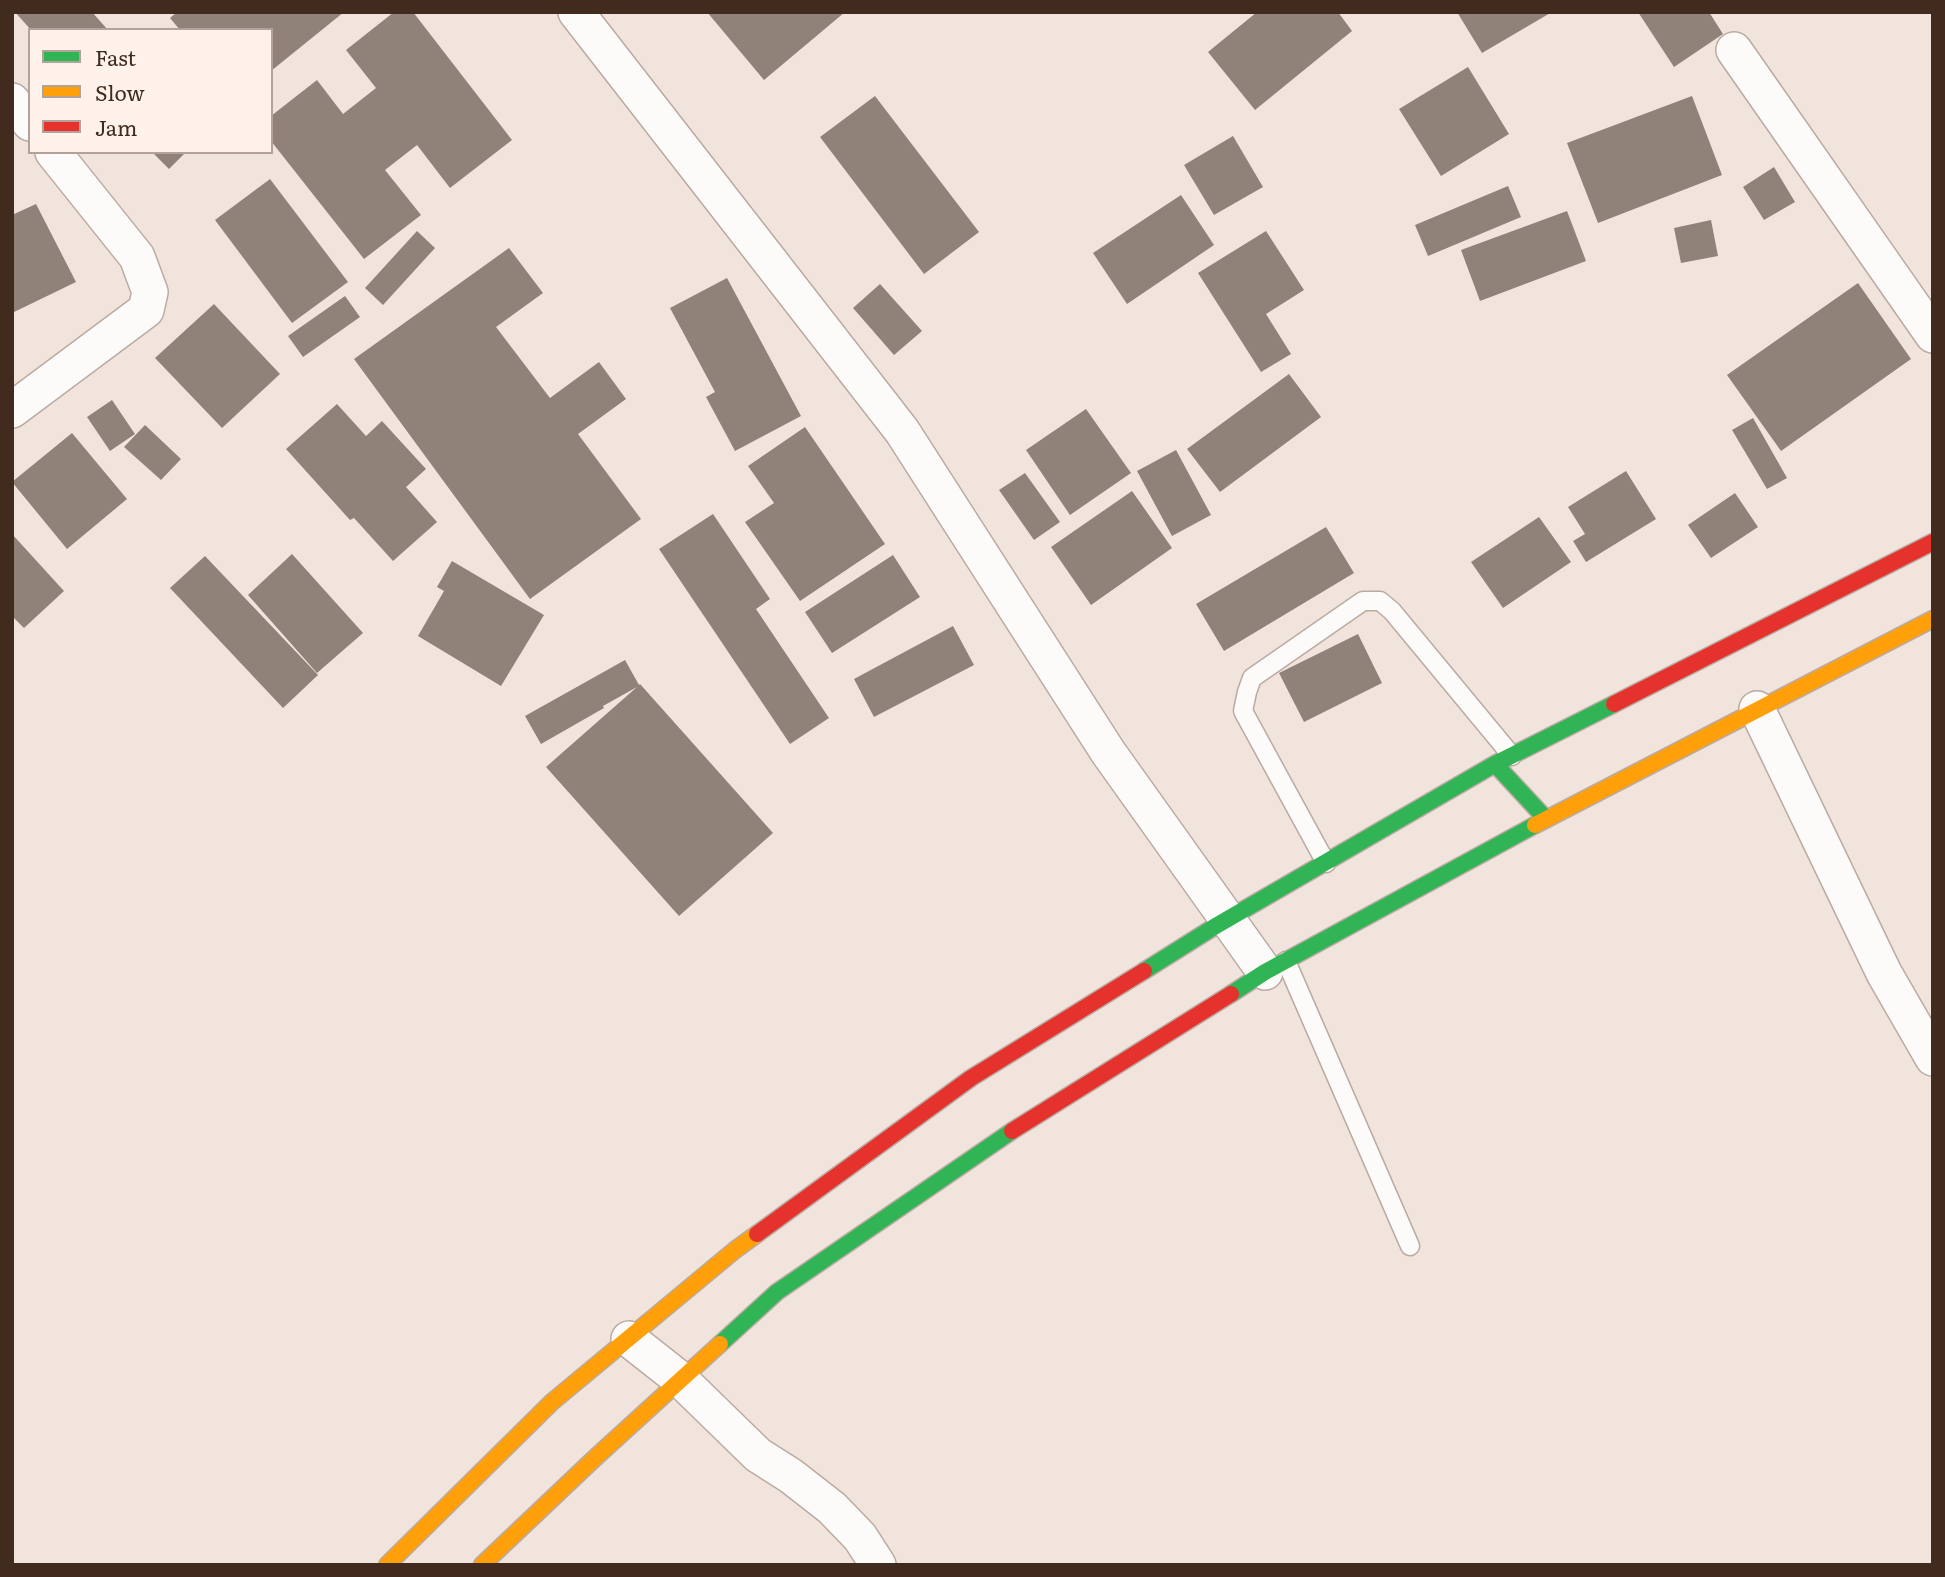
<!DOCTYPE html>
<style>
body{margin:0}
#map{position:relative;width:1945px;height:1577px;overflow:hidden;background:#f1e4dd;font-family:Literata,serif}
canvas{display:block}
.frame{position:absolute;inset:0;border:14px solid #412b1e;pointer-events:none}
.legend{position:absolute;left:28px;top:28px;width:245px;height:126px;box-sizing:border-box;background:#fef2eb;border:2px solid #b2a299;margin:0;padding:9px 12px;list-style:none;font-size:21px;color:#412b1e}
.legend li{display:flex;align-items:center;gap:14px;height:35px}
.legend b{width:35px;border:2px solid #b2a299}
</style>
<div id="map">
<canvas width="1945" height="1577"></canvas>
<div class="frame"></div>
<ul class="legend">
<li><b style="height:9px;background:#30b455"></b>Fast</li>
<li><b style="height:9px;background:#ff9f0a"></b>Slow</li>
<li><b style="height:9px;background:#e5322d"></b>Jam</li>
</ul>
</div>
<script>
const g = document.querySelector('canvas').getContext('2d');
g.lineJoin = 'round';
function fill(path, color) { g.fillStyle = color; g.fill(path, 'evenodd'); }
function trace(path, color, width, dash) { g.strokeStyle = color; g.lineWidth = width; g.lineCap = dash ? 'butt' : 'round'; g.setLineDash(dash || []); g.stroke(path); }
const building = new Path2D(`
 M15 12H92L108 30H31Z
 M177 12H344L271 71V30H180L170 18Z
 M394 12H413L512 140 450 188 417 145 385 170 421 215 364 259 271 141V116L317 80 343 114 376 88 346 50Z
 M707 12H845L764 80Z
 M1257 12H1338L1352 31 1255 110 1208 52Z
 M1457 12H1552L1482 53Z
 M1638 12H1709L1723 34 1674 67Z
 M1468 67 1509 134 1441 176 1399 109Z
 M875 96 979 232 924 274 820 137Z
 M1692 96 1722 175 1598 223 1567 143Z
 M1233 136 1263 187 1214 215 1184 165Z
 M152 152H186L169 169Z
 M1774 167 1795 202 1764 220 1743 187Z
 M270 179 348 282 292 323 215 220Z
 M1508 186 1521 217 1428 256 1415 225Z
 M1181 195 1214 245 1127 304 1093 253Z
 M36 204 76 282 12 313V215Z
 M1567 211 1586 261 1480 301 1461 250Z
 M1711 220 1718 256 1681 263 1674 228Z
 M417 231 435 248 383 305 365 288Z
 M1266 231 1304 290 1266 314 1291 354 1261 372 1198 273Z
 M509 248 543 293 496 327 550 398 599 362 626 399 578 434 641 519 530 599 354 359Z
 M727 278 801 416 735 451 706 397 715 392 670 308Z
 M1858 283 1911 359 1781 451 1727 375Z
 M880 284 922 331 894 355 853 308Z
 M345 296 360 317 303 357 288 336Z
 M214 304 280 374 222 428 155 358Z
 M1289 374 1321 417 1220 492 1187 449Z
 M112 400 135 434 110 451 87 417Z
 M337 404 366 436 382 421 426 469 406 487 437 522 393 561 354 518 350 520 286 449Z
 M1086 409 1131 473 1070 515 1026 450Z
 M1753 418 1787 478 1767 489 1732 430Z
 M145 425 181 459 161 480 124 447Z
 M805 427 885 544 800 601 745 522 774 503 748 466Z
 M72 433 127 499 67 549 12 482Z
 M1176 450 1211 515 1172 536 1137 471Z
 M1626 471 1656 519 1586 562 1573 541 1585 534 1568 507Z
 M1025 473 1060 522 1034 540 999 490Z
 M1132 491 1172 548 1091 605 1051 547Z
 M1735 493 1758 527 1711 558 1688 525Z
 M713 514 770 599 756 609 829 718 790 744 659 549Z
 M1539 517 1571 562 1503 608 1471 562Z
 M1326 527 1354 573 1224 651 1196 604Z
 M12 534 64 591 24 628 12 616Z
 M292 554 363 633 317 673 248 595Z
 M893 555 920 597 832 653 805 612Z
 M205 556 318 675 283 708 170 588Z
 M452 561 544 615 501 686 418 636 444 591 437 587Z
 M953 626 974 665 874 717 854 679Z
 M1358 634 1382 683 1304 722 1279 673Z
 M625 660 639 685 640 684 773 833 679 916 546 767 637 687 603 706 604 708 541 744 525 716Z`);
const lane = new Path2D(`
 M1326 863 1243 711 1247 692 1252 678 1363 601H1380L1392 611 1512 756
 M1286 961 1410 1246`);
const street = new Path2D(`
 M576 12 902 431 1108 752 1265 972
 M1734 50 1933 335
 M12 101 30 123
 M12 410 146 310 150 292 137 257 53 152
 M1757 709 1884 973 1933 1058
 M629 1339 681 1380 758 1455 791 1476 832 1508 860 1537 878 1565`);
const fast = new Path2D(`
 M1495 764 1546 819
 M1144 971 1214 927 1495 764 1614 704
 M1231 994 1265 972 1535 825
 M720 1344 777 1292 1012 1131`);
const slow = new Path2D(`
 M1535 825 1933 619
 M387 1565 552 1402 735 1250 757 1234
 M482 1565 596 1457 720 1344`);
const jam = new Path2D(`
 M1614 704 1933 542
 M1012 1131 1231 994
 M757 1234 971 1078 1144 971`);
fill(building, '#908278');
trace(lane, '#baaba2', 21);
trace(street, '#baaba2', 38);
trace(fast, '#baaba2', 19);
trace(slow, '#baaba2', 19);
trace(jam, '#baaba2', 19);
trace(lane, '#fdfbfa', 18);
trace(street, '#fdfbfa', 35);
trace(fast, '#30b455', 16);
trace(slow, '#ff9f0a', 16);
trace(jam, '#e5322d', 16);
</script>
